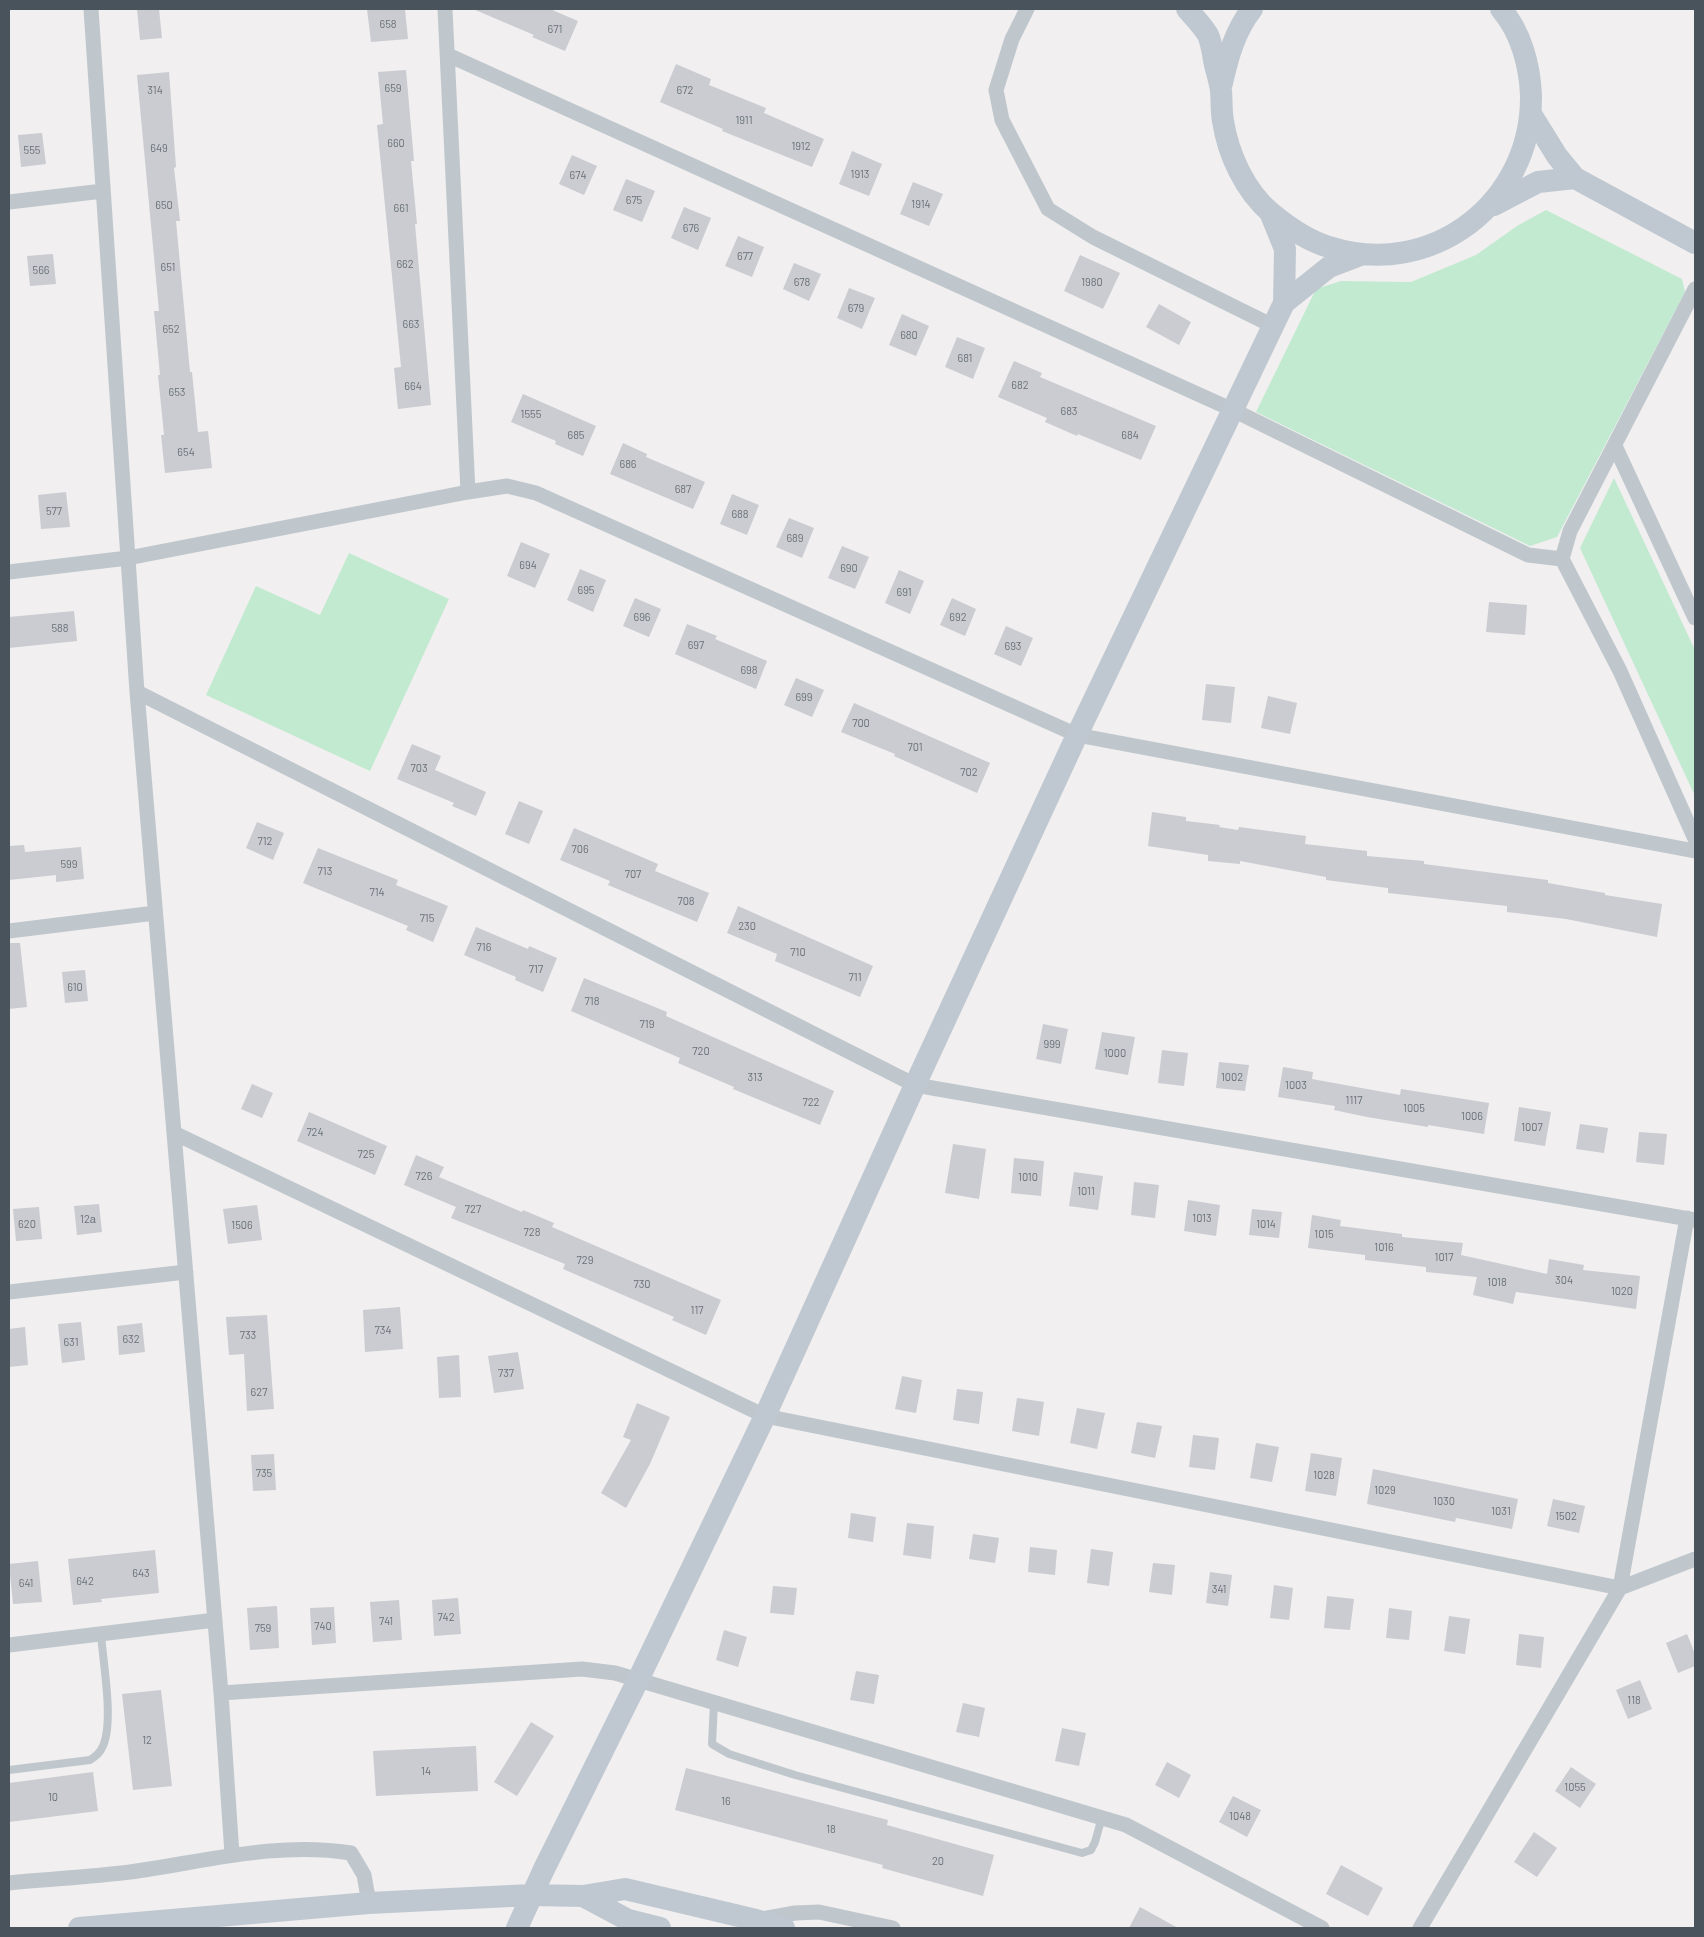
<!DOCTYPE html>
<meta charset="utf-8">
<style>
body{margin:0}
#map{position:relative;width:1704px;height:1937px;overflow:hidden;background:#f1efef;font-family:Barlow,sans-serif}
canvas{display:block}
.frame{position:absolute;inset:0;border:10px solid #49535b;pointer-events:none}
</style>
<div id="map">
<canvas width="1704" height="1937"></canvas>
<div class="frame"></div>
</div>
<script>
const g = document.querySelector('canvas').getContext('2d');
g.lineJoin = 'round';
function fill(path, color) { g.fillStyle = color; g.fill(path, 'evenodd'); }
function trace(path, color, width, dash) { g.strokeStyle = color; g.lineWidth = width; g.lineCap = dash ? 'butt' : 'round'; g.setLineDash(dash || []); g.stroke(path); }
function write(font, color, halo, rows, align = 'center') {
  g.font = font + ' Barlow,sans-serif'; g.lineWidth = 4; g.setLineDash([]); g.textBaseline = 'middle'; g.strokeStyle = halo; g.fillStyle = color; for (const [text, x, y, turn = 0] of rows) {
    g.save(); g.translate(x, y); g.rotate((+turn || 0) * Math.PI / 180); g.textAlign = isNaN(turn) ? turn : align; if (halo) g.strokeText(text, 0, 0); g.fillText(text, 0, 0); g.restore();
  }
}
const green = new Path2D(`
 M1546 210 1682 279 1685 292 1557 537 1530 546 1256 412 1316 289 1341 281 1411 282 1476 255 1517 226Z
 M1614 478 1695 650V796L1580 548Z
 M349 553 449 599 370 771 206 695 256 586 320 615Z`);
const building = new Path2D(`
 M137 9H159L162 38 140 40Z
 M367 9H405L408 39 371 42Z
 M473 9H550L578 21 565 51 532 37 534 35Z
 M676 64 711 79 709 85 766 108 764 113 824 139 812 167 722 131 723 129 660 102Z
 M406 70 414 161H411L417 224H415L431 405 398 409 394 368 401 367 377 125 383 124 378 72Z
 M169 72 176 167 174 168 180 221H176L190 372H192L198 432 208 431 212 468 165 473 161 435H164L158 375H160L154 311H159L137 75Z
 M42 133 46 164 21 167 18 135Z
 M852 151 882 164 869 196 839 184Z
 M572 155 597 166 584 195 559 184Z
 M626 179 655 191 642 222 613 210Z
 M913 182 943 194 929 226 900 214Z
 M684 207 711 218 698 250 671 238Z
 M738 236 764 247 752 277 725 266Z
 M53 254 56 284 30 286 27 256Z
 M1080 255 1120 273 1103 309 1064 291Z
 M794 263 821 274 809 301 783 289Z
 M849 288 875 298 862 329 837 318Z
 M1159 304 1191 322 1179 345 1146 327Z
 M902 314 929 326 916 356 889 345Z
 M957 337 985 348 973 379 945 367Z
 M1014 361 1042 373 1040 377 1156 426 1141 460 1078 434 1077 436 1045 422 1047 418 998 397Z
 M523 394 596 426 583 456 555 444 556 441 511 422Z
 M623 443 647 454 646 457 705 482 693 509 610 474Z
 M66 492 70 527 41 529 38 495Z
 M732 494 759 505 747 535 720 524Z
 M789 518 814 528 802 558 776 547Z
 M521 542 550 554 535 588 507 576Z
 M842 546 869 557 855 589 828 578Z
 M580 569 606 580 593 612 567 600Z
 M899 570 924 581 910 614 885 603Z
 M635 598 661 609 649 637 623 626Z
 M952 598 976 609 965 636 940 625Z
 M1489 602 1527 605 1525 635 1486 632Z
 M74 611 77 641 9 648V617Z
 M687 624 717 636 715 639 767 661 756 689 675 654Z
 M1006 626 1033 638 1021 666 994 654Z
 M796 678 824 690 812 717 784 705Z
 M1206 684 1235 687 1231 723 1202 720Z
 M1268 696 1297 703 1290 734 1261 728Z
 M854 703 990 763 977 793 894 756 895 754 841 732Z
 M412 744 441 756 435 770 486 792 476 816 452 806 454 803 397 779Z
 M519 801 543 811 529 844 505 834Z
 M1152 812 1186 817V821L1220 825 1219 827 1238 830 1239 827 1306 836 1305 844 1367 851V856L1424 861V864L1548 880V883L1605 893V895L1662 904 1657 937 1566 919 1507 912V906L1388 893V888L1326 880V877L1240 861V864L1208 861V855L1148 846Z
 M257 822 284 833 273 860 246 848Z
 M574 828 658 864 655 871 709 893 697 922 608 885 610 881 560 860Z
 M24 845 25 852 81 847 84 879 56 882V875L9 880V846Z
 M318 848 398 880 396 885 448 906 433 942 406 930 408 926 303 883Z
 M738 906 873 966 860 997 775 961 777 954 727 933Z
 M476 927 528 949 529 946 557 958 543 992 515 980 516 977 464 955Z
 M9 943H20L27 1007 9 1009Z
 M85 970 88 1001 65 1003 62 972Z
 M584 978 667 1012 666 1016 834 1091 820 1125 733 1089 734 1087 678 1063 680 1058 571 1011Z
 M1043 1024 1068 1029 1061 1064 1036 1059Z
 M1102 1032 1135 1037 1128 1075 1095 1069Z
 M1162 1050 1188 1053 1184 1086 1158 1083Z
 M1219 1062 1249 1065 1245 1091 1216 1088Z
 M1283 1067 1313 1072 1312 1079 1400 1095 1401 1089 1489 1103 1484 1134 1428 1125V1127L1367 1117 1334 1110 1335 1106 1278 1097Z
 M252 1084 273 1093 262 1118 241 1109Z
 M1519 1107 1551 1112 1545 1146 1514 1141Z
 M309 1112 387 1146 375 1175 297 1141Z
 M1580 1124 1608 1128 1604 1153 1576 1149Z
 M1639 1132 1667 1134 1664 1165 1636 1162Z
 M953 1144 986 1149 979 1199 945 1193Z
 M416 1155 444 1167 439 1177 522 1212 523 1210 554 1223 552 1227 721 1300 706 1335 672 1320 674 1317 563 1269 565 1264 451 1218 456 1207 404 1185Z
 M1014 1158 1044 1161 1041 1196 1011 1193Z
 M1074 1172 1103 1176 1098 1210 1069 1206Z
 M1134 1182 1159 1185 1155 1218 1131 1215Z
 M1188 1200 1220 1205 1216 1236 1184 1231Z
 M99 1204 102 1232 77 1235 74 1206Z
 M257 1205 262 1240 228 1244 223 1209Z
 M39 1207 42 1239 16 1241 13 1209Z
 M1252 1209 1282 1212 1279 1238 1249 1235Z
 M1312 1215 1341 1220 1340 1226 1402 1234V1237L1463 1243 1461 1255 1547 1274 1549 1259 1584 1265 1583 1270 1640 1276 1636 1309 1516 1292 1513 1304 1473 1295 1477 1277 1426 1272V1267L1365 1260V1255L1308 1248Z
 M400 1307 403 1349 365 1352 363 1310Z
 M267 1315 274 1409 247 1411 244 1354 229 1355 226 1317Z
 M81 1322 85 1360 62 1363 58 1324Z
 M142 1323 145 1352 119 1355 117 1326Z
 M25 1327 28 1365 9 1367V1329Z
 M518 1352 524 1389 494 1393 488 1356Z
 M459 1355 461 1397 439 1398 437 1357Z
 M902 1376 922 1380 916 1413 895 1409Z
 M957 1389 983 1392 979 1424 953 1420Z
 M1017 1398 1044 1402 1039 1436 1012 1431Z
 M637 1403 670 1417 650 1464 626 1508 601 1493 631 1440 623 1437Z
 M1077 1408 1105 1413 1097 1449 1070 1443Z
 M1137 1422 1162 1426 1155 1458 1131 1453Z
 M1193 1435 1219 1438 1215 1470 1189 1467Z
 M1256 1443 1279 1447 1272 1482 1250 1478Z
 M1311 1453 1342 1458 1336 1496 1305 1491Z
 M274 1454 276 1490 253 1491 251 1455Z
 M1373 1469 1518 1499 1512 1529 1456 1518 1455 1522 1367 1504Z
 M1553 1499 1585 1506 1579 1533 1547 1526Z
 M851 1513 876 1517 873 1542 848 1538Z
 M907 1523 934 1526 931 1559 903 1555Z
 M973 1534 999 1538 995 1563 969 1559Z
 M1030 1547 1057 1550 1055 1575 1028 1572Z
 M1091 1549 1113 1552 1109 1586 1087 1583Z
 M155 1550 159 1593 101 1599 102 1602 73 1605 68 1559Z
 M38 1561 42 1602 13 1604 9 1564Z
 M1153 1563 1175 1565 1172 1595 1149 1592Z
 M1210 1572 1232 1575 1228 1606 1206 1603Z
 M1274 1585 1293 1588 1289 1620 1270 1618Z
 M773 1586 797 1588 794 1615 770 1613Z
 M1327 1596 1354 1599 1350 1630 1324 1628Z
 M458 1598 461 1634 434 1636 432 1600Z
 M399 1600 402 1640 373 1642 370 1602Z
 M277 1606 279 1648 250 1650 247 1608Z
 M334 1607 336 1643 312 1645 310 1608Z
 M1389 1608 1412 1611 1409 1640 1386 1638Z
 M1449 1616 1470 1619 1465 1654 1444 1651Z
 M724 1630 747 1637 738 1667 716 1660Z
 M1519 1634 1544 1637 1541 1668 1516 1665Z
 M1687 1634 1695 1654V1666L1678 1673 1666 1643Z
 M856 1671 879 1675 874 1704 850 1700Z
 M1640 1680 1652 1709 1628 1719 1616 1690Z
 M161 1690 172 1786 133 1790 122 1694Z
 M963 1703 985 1708 979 1737 956 1732Z
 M531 1722 554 1736 517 1796 494 1782Z
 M1062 1728 1086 1733 1079 1766 1055 1761Z
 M476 1746 478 1791 376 1796 373 1751Z
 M1167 1762 1191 1775 1179 1798 1155 1785Z
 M1571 1767 1596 1784 1580 1808 1555 1791Z
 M686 1768 888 1820 887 1825 994 1855 983 1896 882 1868 883 1865 675 1810Z
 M93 1772 98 1811 9 1822V1783Z
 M1233 1796 1261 1810 1247 1837 1219 1822Z
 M1534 1832 1557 1848 1537 1877 1514 1862Z
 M1341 1865 1383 1888 1368 1916 1326 1894Z
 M1140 1907 1178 1928H1129Z`);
const lane = new Path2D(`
 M714 1703 712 1744 729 1754 795 1775 1082 1853 1091 1850 1095 1842 1102 1817
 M9 1770 90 1760C96 1756 100 1753 103 1746 114 1721 103 1663 101 1634`);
const street = new Path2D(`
 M91 9 137 692 221 1693 232 1854
 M445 9 468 492
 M1027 9 1012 39 996 90 1002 120 1048 209 1093 237 1273 326
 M448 55 1233 410 1528 555 1562 559
 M9 202 103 191
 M1695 289 1570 531 1562 559 1620 671 1695 839
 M1615 446 1695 618
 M9 572 128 558 468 492 507 486 536 493 1077 735 1695 851
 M137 692 915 1085 1695 1220
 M9 931 155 913
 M174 1133 765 1416 1620 1588 1695 1559
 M9 1292 186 1272
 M9 1645 215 1620
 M221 1693 582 1669 615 1673 1126 1825 1322 1928
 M9 1883C49 1879 90 1877 130 1872 203 1862 277 1841 351 1853L364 1875 369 1903
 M762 1919 795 1913 819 1912 893 1928
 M1420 1928 1620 1588 1687 1218`);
const secondary = new Path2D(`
 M1187 9C1194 17 1203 26 1208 35 1212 44 1213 56 1215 65 1217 73 1220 82 1221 91 1222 101 1221 111 1223 121 1228 154 1245 191 1271 213 1288 227 1308 241 1329 247 1431 280 1532 203 1531 96 1530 66 1521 32 1501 9
 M1222 83C1228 56 1235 31 1252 9
 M1531 114 1557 156 1575 178 1695 243
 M1494 205 1538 182 1575 178
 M1270 212 1285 249 1284 303
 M583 1896 628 1920 660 1928
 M79 1928 369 1903 531 1895 583 1896 625 1889 756 1920 784 1928
 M517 1928 544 1869 638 1680 765 1416 915 1085 1077 735 1284 303 1329 267 1363 254`);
const numberNames = [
 ["658",388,24],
 ["671",555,29],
 ["659",393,88],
 ["314",155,90],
 ["672",685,90],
 ["1911",744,120],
 ["660",396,143],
 ["1912",801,146],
 ["649",159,148],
 ["555",32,150],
 ["1913",860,174],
 ["674",578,175],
 ["675",634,200],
 ["1914",921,204],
 ["650",164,205],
 ["661",401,208],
 ["676",691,228],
 ["677",745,256],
 ["662",405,264],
 ["651",168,267],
 ["566",41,270],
 ["678",802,282],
 ["1980",1092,282],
 ["679",856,308],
 ["663",411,324],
 ["652",171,329],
 ["680",909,335],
 ["681",965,358],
 ["682",1020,385],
 ["664",413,386],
 ["653",177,392],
 ["683",1069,411],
 ["1555",531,414],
 ["685",576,435],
 ["684",1130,435],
 ["654",186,452],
 ["686",628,464],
 ["687",683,489],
 ["577",54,511],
 ["688",740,514],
 ["689",795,538],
 ["694",528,565],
 ["690",849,568],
 ["695",586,590],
 ["691",904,592],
 ["696",642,617],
 ["692",958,617],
 ["588",60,628],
 ["697",696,645],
 ["693",1013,646],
 ["698",749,670],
 ["699",804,697],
 ["700",861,723],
 ["701",915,747],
 ["703",419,768],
 ["702",969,772],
 ["712",265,841],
 ["706",580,849],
 ["599",69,864],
 ["713",325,871],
 ["707",633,874],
 ["714",377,892],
 ["708",686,901],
 ["715",427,918],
 ["230",747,926],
 ["716",484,947],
 ["710",798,952],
 ["717",536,969],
 ["711",855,977],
 ["610",75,987],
 ["718",592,1001],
 ["719",647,1024],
 ["999",1052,1044],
 ["720",701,1051],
 ["1000",1115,1053],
 ["313",755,1077],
 ["1002",1232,1077],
 ["1003",1296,1085],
 ["1117",1354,1100],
 ["722",811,1102],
 ["1005",1414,1108],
 ["1006",1472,1116],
 ["1007",1532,1127],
 ["724",315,1132],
 ["725",366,1154],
 ["726",424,1176],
 ["1010",1028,1177],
 ["1011",1086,1191],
 ["727",473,1209],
 ["1013",1202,1218],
 ["12а",88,1219],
 ["620",27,1224],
 ["1014",1266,1224],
 ["1506",242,1225],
 ["728",532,1232],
 ["1015",1324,1234],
 ["1016",1384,1247],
 ["1017",1444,1257],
 ["729",585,1260],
 ["304",1564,1280],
 ["1018",1497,1282],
 ["730",642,1284],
 ["1020",1622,1291],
 ["117",697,1310],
 ["734",383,1330],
 ["733",248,1335],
 ["632",131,1339],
 ["631",71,1342],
 ["737",506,1373],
 ["627",259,1392],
 ["735",264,1473],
 ["1028",1324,1475],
 ["1029",1385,1490],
 ["1030",1444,1501],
 ["1031",1501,1511],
 ["1502",1566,1516],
 ["643",141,1573],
 ["642",85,1581],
 ["641",26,1583],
 ["341",1219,1589],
 ["742",446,1617],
 ["741",386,1621],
 ["740",323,1626],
 ["759",263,1628],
 ["118",1634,1700],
 ["12",147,1740],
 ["14",426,1771],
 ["1055",1575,1787],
 ["10",53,1797],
 ["16",726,1801],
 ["1048",1240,1816],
 ["18",831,1829],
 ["20",938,1861]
];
fill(green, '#c2ead1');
fill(building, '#caccd1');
trace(lane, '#bfc7cd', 8);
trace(street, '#bfc7cd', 15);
trace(secondary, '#bfc8d1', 22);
write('11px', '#697178', null, numberNames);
</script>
